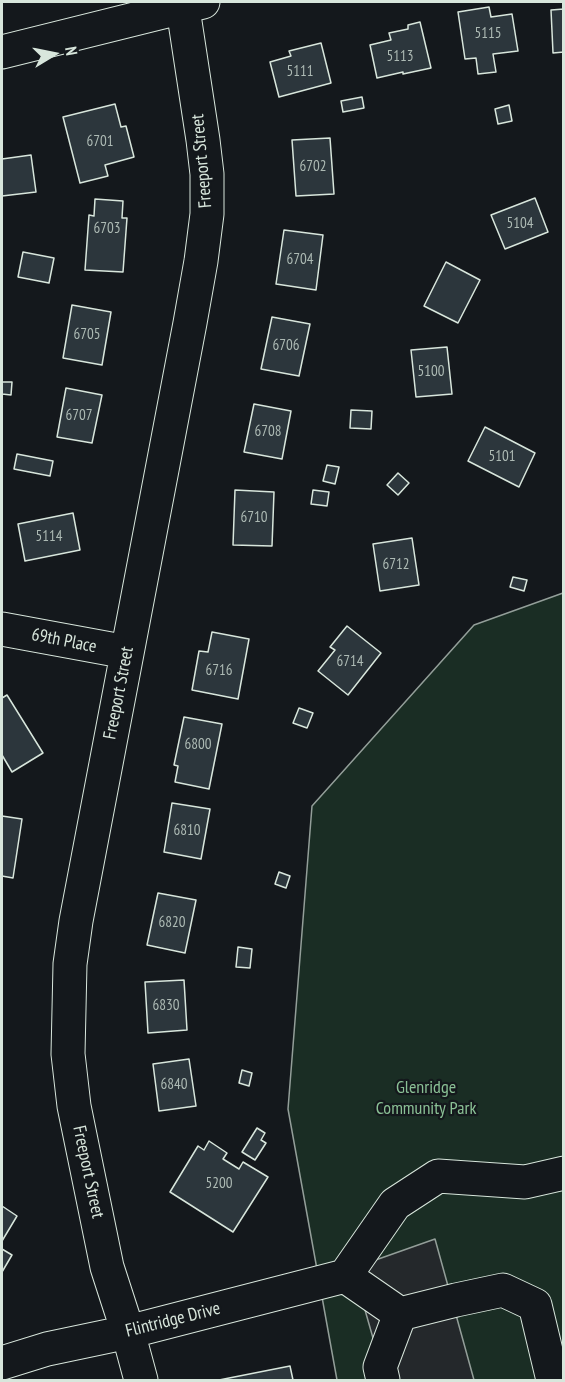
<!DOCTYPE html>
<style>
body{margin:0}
#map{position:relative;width:565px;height:1382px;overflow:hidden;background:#14181c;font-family:"PT Sans Narrow",sans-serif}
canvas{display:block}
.frame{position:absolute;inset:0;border:3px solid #d8e6dc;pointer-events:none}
.north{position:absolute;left:24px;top:24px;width:60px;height:60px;-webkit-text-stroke:4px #14181c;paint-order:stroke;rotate:80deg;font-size:16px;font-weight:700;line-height:24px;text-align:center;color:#d8e6dc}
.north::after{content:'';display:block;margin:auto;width:21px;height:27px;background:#d8e6dc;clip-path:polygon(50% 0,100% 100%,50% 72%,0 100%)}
</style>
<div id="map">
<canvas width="565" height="1382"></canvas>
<div class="frame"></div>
<div class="north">N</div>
</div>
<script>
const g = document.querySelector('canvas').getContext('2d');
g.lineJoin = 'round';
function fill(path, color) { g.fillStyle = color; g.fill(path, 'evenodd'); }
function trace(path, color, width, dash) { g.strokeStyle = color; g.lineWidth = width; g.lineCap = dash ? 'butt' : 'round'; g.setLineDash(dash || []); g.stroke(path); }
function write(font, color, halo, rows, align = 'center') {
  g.font = font + ' "PT Sans Narrow",sans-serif'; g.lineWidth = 4.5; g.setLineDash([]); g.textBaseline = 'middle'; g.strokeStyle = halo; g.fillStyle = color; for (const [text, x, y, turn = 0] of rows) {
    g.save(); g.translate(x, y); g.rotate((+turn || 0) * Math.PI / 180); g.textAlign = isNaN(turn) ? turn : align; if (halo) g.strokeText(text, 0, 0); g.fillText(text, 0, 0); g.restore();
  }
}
const green = new Path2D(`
 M563 593V1380H337L288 1109 312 806 474 625Z`);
const parking = new Path2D(`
 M435 1239 474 1380H385L353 1268Z`);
const building = new Path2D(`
 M489 7 491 17 512 14 518 51 493 54 496 72 478 74 476 58 465 59 458 12Z
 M564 9V52L553 53 551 10Z
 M420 22 431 68 403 74V72L377 78 370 45 391 40 389 33 408 29V25Z
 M321 43 331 83 279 97 270 62 291 56 289 51Z
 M362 97 364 108 343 112 341 101Z
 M115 104 121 127 126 126 134 157 105 165 108 176 80 183 63 117Z
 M509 105 512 121 498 124 495 109Z
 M330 138 334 194 296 196 292 140Z
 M31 155 36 192 2 196V159Z
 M535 198 548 232 505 249 491 215Z
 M95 199 123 201 122 218H127L123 272 85 270 89 215 94 216Z
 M284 230 323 235 316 290 276 284Z
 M23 252 54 258 49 283 18 277Z
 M446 262 480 280 458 323 424 306Z
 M72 305 111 312 102 365 63 358Z
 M272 317 310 324 299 376 261 369Z
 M447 347 452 394 416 397 411 350Z
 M2 382H12L11 395 2 394Z
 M66 388 102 395 92 443 57 437Z
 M254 404 291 411 282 459 244 452Z
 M351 410 372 411 371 429 350 428Z
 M485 427 535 453 519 487 468 461Z
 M17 454 53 461 50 476 14 469Z
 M327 465 339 467 335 484 323 481Z
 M398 473 409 483 398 495 387 485Z
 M235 490 274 492 272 546 233 545Z
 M313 490 329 492 327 506 311 504Z
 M73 513 80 550 25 561 18 524Z
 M412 538 419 585 380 591 373 544Z
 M513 577 527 580 524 591 510 587Z
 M347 626 381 653 348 695 318 671 335 650 330 647Z
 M212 632 249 639 238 699 192 690 199 651 208 652Z
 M7 695 43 753 12 772 2 755V698Z
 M299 708 313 713 307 728 293 723Z
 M184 717 222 724 209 789 175 782 178 766 174 765Z
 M172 803 210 809 201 859 164 852Z
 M2 816 22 819 13 878 2 876Z
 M279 872 290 876 286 888 275 884Z
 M158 893 196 900 185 953 147 945Z
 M238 947 252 949 250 968 236 967Z
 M184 980 187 1030 148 1033 145 982Z
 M189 1059 196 1106 159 1111 153 1064Z
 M242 1070 252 1073 249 1086 239 1083Z
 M257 1128 265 1133 261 1140 266 1143 255 1160 242 1152Z
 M209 1141 227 1153 223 1159 239 1169 243 1162 268 1177 233 1232 170 1192 198 1146 204 1150Z
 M2 1206 17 1216 2 1241Z
 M2 1249 12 1255 2 1272Z
 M290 1366 293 1380H219Z`);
const minor = new Path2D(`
 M2 52 203 2
 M2 629 127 652
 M345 1276 395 1204 438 1176 525 1182 564 1173
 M345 1276 400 1314
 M2 1363 47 1349 128 1332 345 1276
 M141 1380 128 1332 107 1267 74 1106 68 1054 70 964 76 921 190 323 201 261 207 214V174L203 140 182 2
 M383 1380 380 1367 400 1314 456 1300 503 1290 535 1305 553 1380`);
const numberNames = [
 ["5115",488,34],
 ["5113",400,57],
 ["5111",300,72],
 ["6701",100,142],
 ["6702",313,167],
 ["5104",520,224],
 ["6703",107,229],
 ["6704",300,260],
 ["6705",87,335],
 ["6706",286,346],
 ["5100",431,372],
 ["6707",79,416],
 ["6708",268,432],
 ["5101",502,457],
 ["6710",254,518],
 ["5114",49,537],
 ["6712",396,565],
 ["6714",350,662],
 ["6716",219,671],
 ["6800",198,745],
 ["6810",187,831],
 ["6820",172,923],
 ["6830",166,1006],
 ["6840",174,1085],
 ["5200",219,1184]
];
const streetNames = [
 ["Freeport Street",202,161,-95],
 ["69th Place",64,641,11],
 ["Freeport Street",119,693,-79],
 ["Freeport Street",88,1172,78],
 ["Flintridge Drive",173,1320,-14]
];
const parkNames = [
 ["Glenridge",426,1088],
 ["Community Park",426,1109]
];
fill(green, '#1a2d24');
trace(green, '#939e99', 1.5);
fill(parking, '#24282b');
trace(parking, '#939e99', 1.5);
fill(building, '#2c363c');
trace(building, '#d8e6dc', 1.5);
trace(minor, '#d8e6dc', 35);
trace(minor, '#14181c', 33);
write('15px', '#adbab4', null, numberNames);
write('18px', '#d8e6dc', '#14181c', streetNames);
write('18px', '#8ac095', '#14181c', parkNames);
</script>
